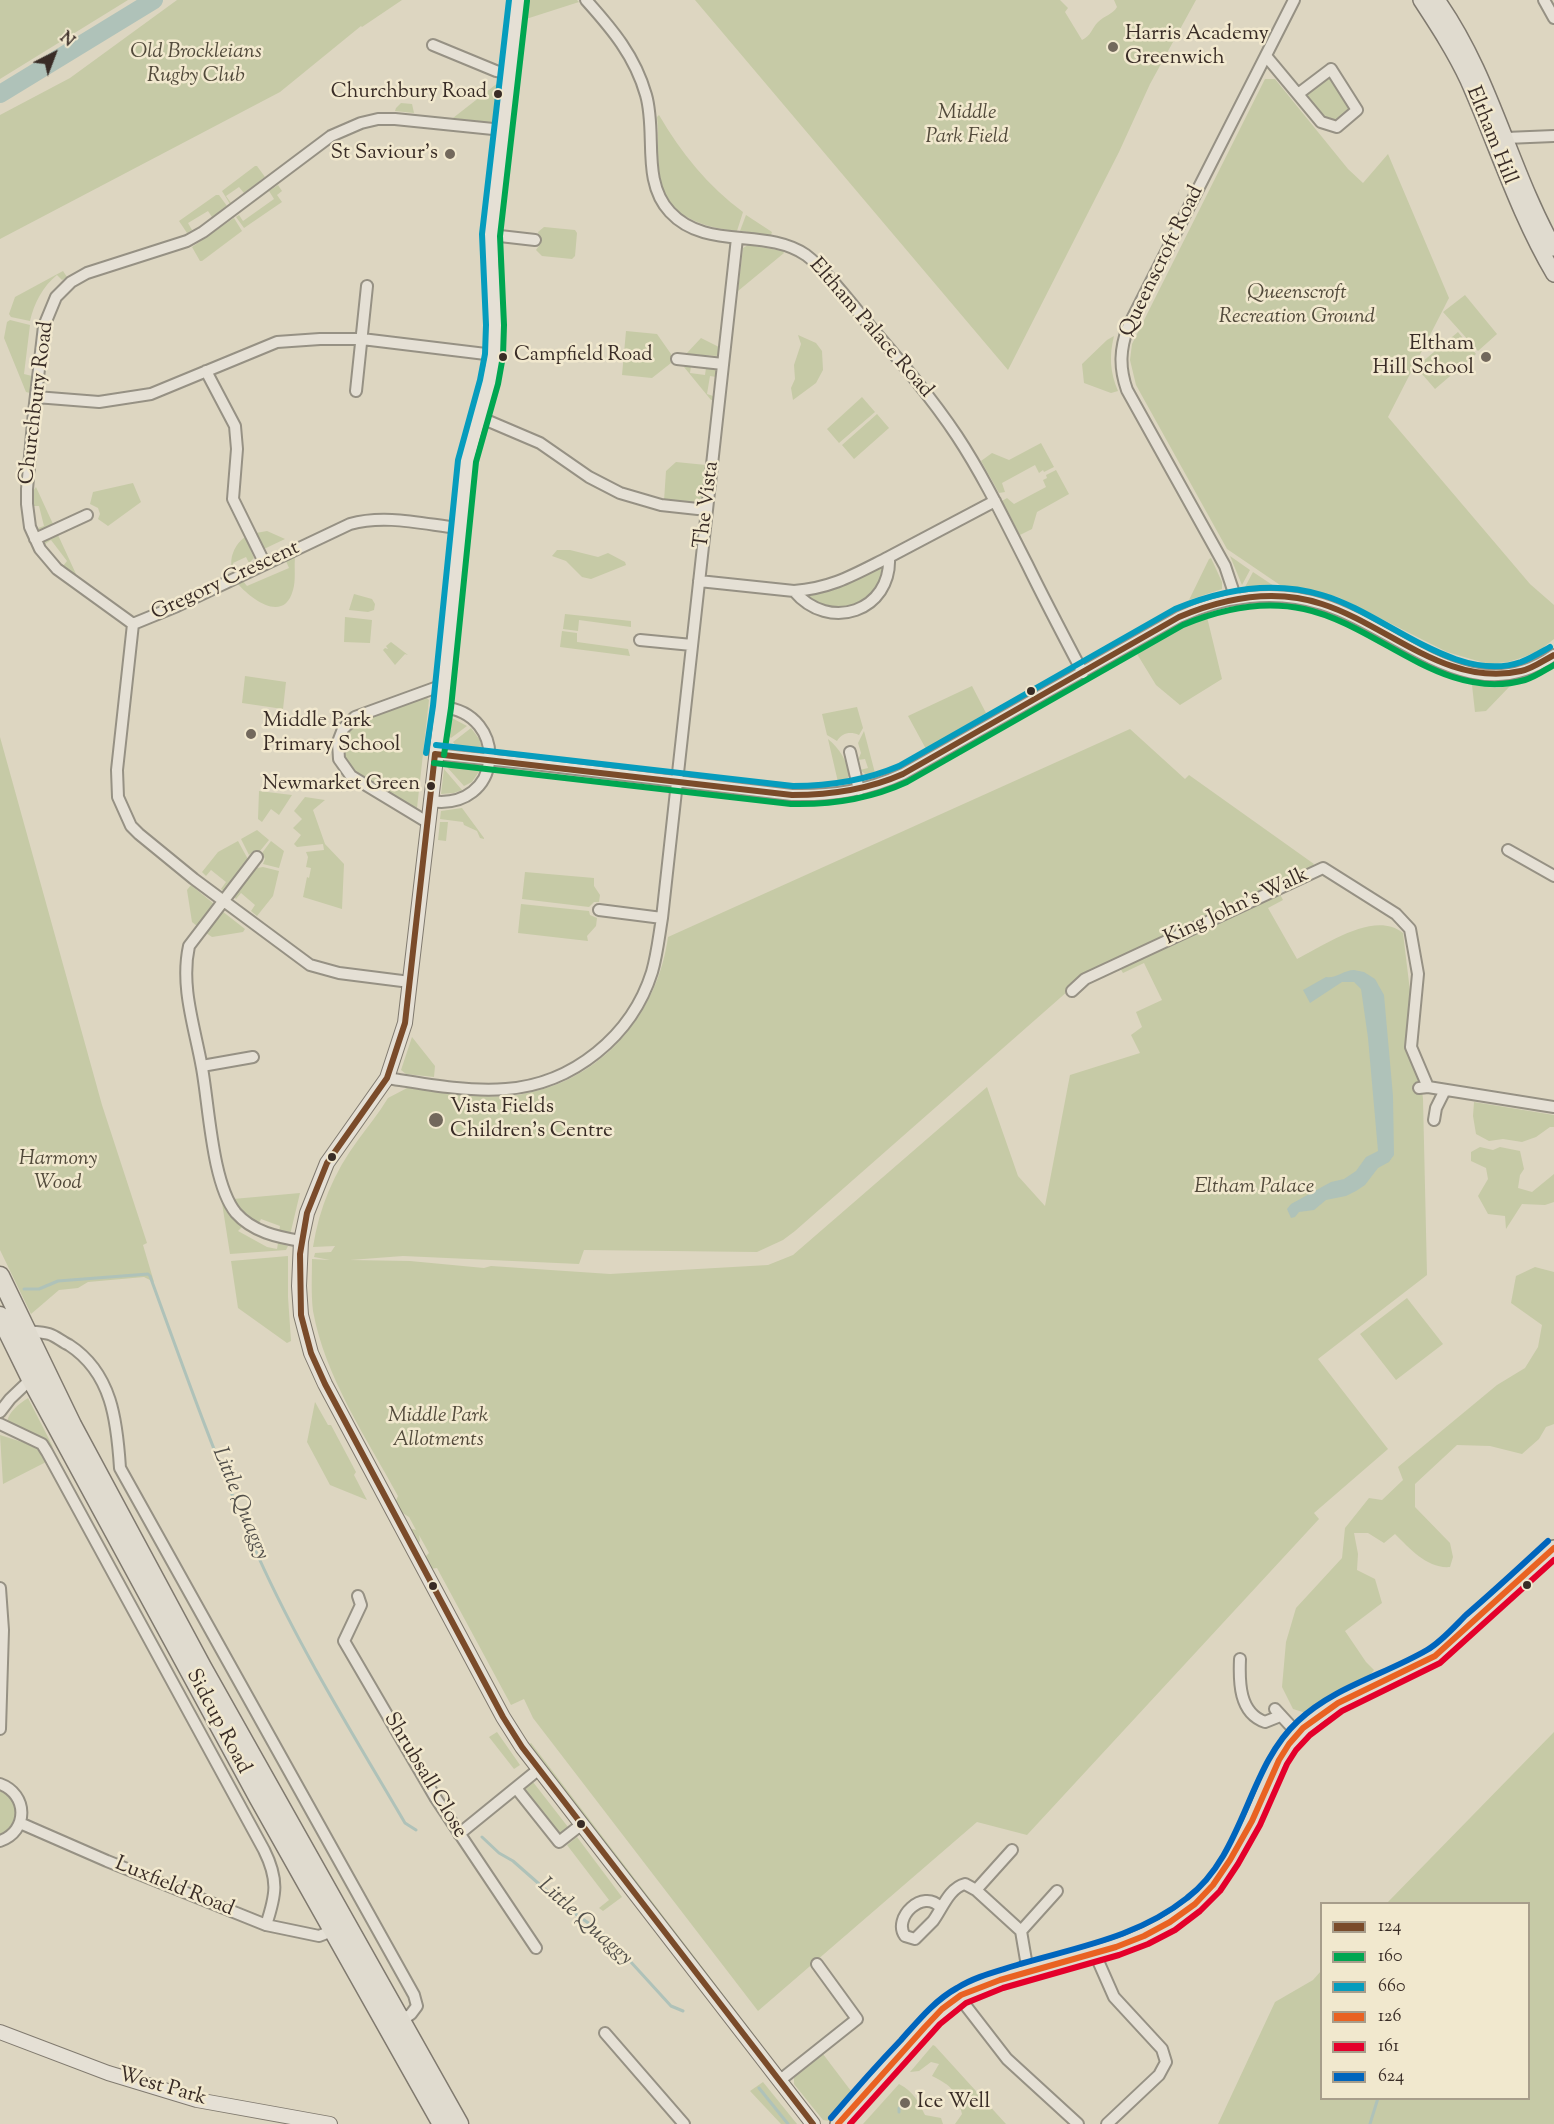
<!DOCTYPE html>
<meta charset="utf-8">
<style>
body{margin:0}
#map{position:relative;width:1554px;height:2124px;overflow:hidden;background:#ddd6c1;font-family:"Sorts Mill Goudy",serif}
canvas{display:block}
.legend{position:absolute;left:1320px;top:1902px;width:210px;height:198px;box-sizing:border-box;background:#f1e8ce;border:2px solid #a79d8b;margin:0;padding:8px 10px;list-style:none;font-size:18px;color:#392c26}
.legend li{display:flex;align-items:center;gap:12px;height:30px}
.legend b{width:30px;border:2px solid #a79d8b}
.north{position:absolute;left:24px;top:24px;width:60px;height:60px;-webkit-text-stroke:4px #f1e8ce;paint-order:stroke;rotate:42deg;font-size:16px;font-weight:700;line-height:24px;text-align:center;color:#392c26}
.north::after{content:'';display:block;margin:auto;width:21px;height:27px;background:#392c26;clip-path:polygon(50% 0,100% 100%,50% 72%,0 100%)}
</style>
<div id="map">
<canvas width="1554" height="2124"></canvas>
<ul class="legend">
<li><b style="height:8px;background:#7a4b2a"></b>124</li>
<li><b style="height:8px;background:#00a651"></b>160</li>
<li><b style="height:8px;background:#069cbd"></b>660</li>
<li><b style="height:8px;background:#e96222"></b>126</li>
<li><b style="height:8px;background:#e4002b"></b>161</li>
<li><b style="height:8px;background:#0065bd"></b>624</li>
</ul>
<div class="north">N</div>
</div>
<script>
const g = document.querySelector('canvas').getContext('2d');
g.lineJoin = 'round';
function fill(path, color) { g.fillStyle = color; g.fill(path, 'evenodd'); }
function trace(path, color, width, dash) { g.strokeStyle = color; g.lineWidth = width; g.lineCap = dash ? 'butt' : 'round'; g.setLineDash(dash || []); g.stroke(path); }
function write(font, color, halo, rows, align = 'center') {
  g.font = font + ' "Sorts Mill Goudy",serif'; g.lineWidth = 5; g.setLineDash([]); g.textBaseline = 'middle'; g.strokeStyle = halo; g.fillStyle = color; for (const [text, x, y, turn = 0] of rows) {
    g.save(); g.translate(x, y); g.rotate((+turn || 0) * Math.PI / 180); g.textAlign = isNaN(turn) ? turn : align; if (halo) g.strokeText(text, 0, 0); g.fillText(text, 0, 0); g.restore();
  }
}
const green = new Path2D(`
 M0 0H128L0 79Z
 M177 0H402L362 27 361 26 280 92 0 239V115L70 78Z
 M528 0H577L579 2 526 19Z
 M695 0H1060L1068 8 1065 12 1082 40C1091 36 1092 28 1098 22 1104 16 1113 14 1117 7L1114 0H1196L1150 84 1119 152 1008 370Z
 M1326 78 1334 80 1350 105 1349 112 1336 122 1321 118 1306 99 1308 92Z
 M1265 79H1275L1348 169 1363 183 1388 154 1449 298 1388 417 1530 584 1554 605V639L1540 650 1524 657 1508 662 1488 664 1447 652 1338 597 1303 588 1280 585 1227 549 1136 385 1130 360 1132 344Z
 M499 82 494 123 453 118Z
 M401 103 412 104 414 113 395 111 396 108Z
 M659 115C681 153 708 186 743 212L737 231C700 227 663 215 659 173 657 154 659 135 657 117Z
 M255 166H257L265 177 244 193 239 187 226 196 231 203 230 204 222 191Z
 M278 185 282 191 277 195 282 202 244 228 236 217 239 215 243 221 274 199 269 191Z
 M216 195H219L227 206 212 217 208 211 188 223 192 230 187 233 179 221Z
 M746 215 772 232 771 235 740 231Z
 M234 218 242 231 202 261H200L192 247Z
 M544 227 575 230 577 233 575 256 572 259 542 256 536 250 541 243 538 232Z
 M748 245 783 251 784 253 738 291 743 248Z
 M63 271 67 277 62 280 57 275C43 286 34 303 30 321L11 317 9 314 15 297Z
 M1465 295 1497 334 1478 351 1443 312Z
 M10 320 30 325 24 374 32 376 30 393 26 392 4 338 7 322Z
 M626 331 657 334 671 354V363L652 378 622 375Z
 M1458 332 1476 354 1435 389 1416 367Z
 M798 335 816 343 822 351 823 370 816 383 793 400 791 388 795 379 794 365 801 344Z
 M1114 336C1109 356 1110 372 1118 391L1111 393 1084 383 1082 364 1107 340Z
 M701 338 719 347 718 356 686 354Z
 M691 366 690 373 705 375 706 368 716 370V377L710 376 707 394 713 396V400H711L684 367Z
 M862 397 875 412 839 443 827 429Z
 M877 414 889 428 854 459 842 445Z
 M1041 443 1054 467 1044 472 1043 470 1039 473 1035 465 1002 483 1005 492 999 493 981 461 992 453 1009 460Z
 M676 462 706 465 701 503 664 501 666 471Z
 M1056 470 1069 494 1037 512 1032 529 1020 535 1002 501 1007 498 1014 504 1046 487 1043 480 1047 478 1046 475Z
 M133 483 141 502 108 526 98 519 100 514 98 508 90 504 93 492Z
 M36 487 53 524 40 530 38 528 44 526 39 506H34L33 491Z
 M267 531 285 539 264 549 256 533Z
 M58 535 76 574V575L63 566 67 561 51 540 45 544V541Z
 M245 537 254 558 249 563 246 557 233 563 235 569 233 571C228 559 235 544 245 537Z
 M557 550H570L598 557 608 553 625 562 626 565 591 579 582 577 566 561 552 556Z
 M1230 556 1250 570 1242 585Z
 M295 557C294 568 296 580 293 590 284 624 251 599 238 584L243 581 247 586 289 568 286 561Z
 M1211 558 1222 582V589L1189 600 1209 559Z
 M883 565C882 592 853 617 825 607 818 604 811 599 804 596L837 588Z
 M1253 572 1274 586 1245 587Z
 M354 594 372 599 375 604 374 610 368 612 349 610Z
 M565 614 631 621V627L579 620 578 631 563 629Z
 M345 617 372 620 370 643 344 642Z
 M1207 617 1222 679 1180 705 1156 685 1137 654 1181 628Z
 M562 631 577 633V642L628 649 630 656 560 647Z
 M391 642 408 655 405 654 395 665 383 650 385 648 388 649 386 646Z
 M245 676 286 682 283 709 242 703Z
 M1472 685 1496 688 1510 686 1486 711 1475 712Z
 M972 686 986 713 926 749 908 716Z
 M426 697 429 700 417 808 415 811 351 769 344 758 343 743 347 732 356 722Z
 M857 707 863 728 859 735C850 731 842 733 837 741L827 735 822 714Z
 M450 717 467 726 451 738 448 735Z
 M471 728 480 740 482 749 456 746 453 742Z
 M1130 729 1185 779 1189 775 1314 864 1311 869 1250 896 1085 976 795 1231 783 1240 757 1252 584 1250 579 1264 403 1256 350 1260 410 1261 484 1268 491 1266 610 1274 768 1265 793 1255 987 1087 1018 1176 1045 1206 1070 1075 1140 1053 1131 1035 1142 1027 1136 1012 1162 1000 1144 963 1123 973 1120 968 1278 891 1283 900 1268 908 1297 959C1326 945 1374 910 1403 933L1423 1099 1427 1275 1318 1359 1388 1449 1314 1513 1319 1519 1027 1835 977 1822 758 2011 533 1718 524 1699 511 1705 437 1568 430 1569 425 1557 429 1553 419 1535 420 1541 418 1544 410 1535 412 1529 416 1530 409 1517 401 1512 395 1503 398 1496C366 1437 325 1377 313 1311 311 1294 312 1276 312 1259L330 1260 314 1257 315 1253 331 1252 335 1246 313 1247C319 1208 334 1172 358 1140 368 1126 379 1113 388 1098L409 1087C442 1090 477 1099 510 1096 517 1096 525 1093 532 1092 607 1075 658 1010 668 937Z
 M864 731 875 773 868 776 860 770 868 768 865 759 858 760 861 753 858 743Z
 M0 737 102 1105 147 1243 143 1245 154 1282 144 1277 88 1282 78 1288 59 1290 31 1314 0 1250Z
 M828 739C840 749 846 760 850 774L846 781 838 782Z
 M447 767 480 770 472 782 464 786Z
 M444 769 462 790 454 793 441 794Z
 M259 791 292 795 279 815 271 809 262 822 258 819Z
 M305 797 325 800 313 810 325 844 344 864 342 909 303 897 307 877 309 878 311 868 306 867 308 857 306 852 324 850 323 844 297 847 294 844 301 835 293 828 302 819 294 811Z
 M462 808 484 838V839L480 838 477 831 464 825 463 822 440 819 441 811Z
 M440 822H448L446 841 438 840Z
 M257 830 269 840 260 851H254L249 855 241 839Z
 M238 841 250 863 226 893 221 889 226 882 211 870 206 876 202 872 218 852Z
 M271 841 284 851 279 868 263 864 265 859 262 853Z
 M263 867 279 871 273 896 257 916 251 911 255 905 241 893 236 899 234 897 257 868Z
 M525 872 594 878V886L600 895 599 902H594L589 907 522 899Z
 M191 885 214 904 197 926 192 922 187 890Z
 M521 904 589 911 590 915 597 918 596 926 587 936 588 941 518 933Z
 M222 911 245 929 243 932 212 937 206 933Z
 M412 1037 435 1066 434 1077 406 1074 401 1070Z
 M1474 1102 1554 1115V1127H1550L1536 1137 1522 1142 1503 1139 1489 1141 1476 1134 1473 1116Z
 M1480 1147 1493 1150 1500 1147 1520 1151 1524 1169 1520 1175 1518 1188 1532 1192 1554 1174V1202L1545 1205 1522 1204 1506 1229 1505 1216 1488 1214 1478 1196 1488 1179 1486 1168 1471 1161V1152Z
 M300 1193 290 1235 279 1233 280 1226 261 1219 258 1225C248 1220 237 1209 233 1199Z
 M222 1203 227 1212 242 1227 238 1231 267 1247 277 1249 278 1243 288 1246 286 1250 230 1254Z
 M288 1256V1297L291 1341 287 1343 238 1308 231 1261Z
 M1535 1267 1554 1272V1424L1546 1427 1539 1439 1522 1454 1490 1446 1457 1445 1415 1484V1507L1450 1543 1453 1557 1450 1567C1428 1569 1410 1549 1395 1534L1384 1543 1368 1533H1354L1358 1554 1357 1570 1375 1579 1382 1603 1345 1631 1366 1662 1374 1670 1367 1679 1331 1697 1306 1713 1293 1709 1282 1687 1286 1642 1296 1608 1342 1558 1345 1528 1369 1498 1382 1500 1403 1480 1398 1467 1497 1385 1525 1368 1538 1347 1542 1325 1511 1303 1516 1276Z
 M1407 1298 1443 1344 1396 1380 1360 1334Z
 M28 1398 53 1447 7 1422C9 1411 19 1404 28 1398Z
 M315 1402 328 1425H331L356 1472 354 1475 367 1500 330 1485 307 1442Z
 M0 1435 41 1448 46 1462 3 1484Z
 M497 1732 520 1765 514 1769 489 1737Z
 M1554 1732V2124H1218L1275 2002 1313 1980 1321 1971 1322 2098H1528V1904L1387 1903Z
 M531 1743 752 2032 776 2065 528 1745Z
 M533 1782 568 1827 563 1832H554L525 1793 526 1787Z
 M0 1791C20 1801 22 1825 0 1835Z
 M577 1837 622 1897 603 1911 599 1908 609 1900 567 1845Z
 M933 2045 935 2046 1006 2124H955L962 2114C957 2091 952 2086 932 2076L939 2064 931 2062 919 2071 910 2072Z
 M823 2054 854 2095 830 2121 823 2120 794 2084V2078Z
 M763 2082 797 2124H781L750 2091Z
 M899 2084C914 2092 918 2101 925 2115L941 2118 943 2124H863Z`);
const water = new Path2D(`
 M1354 970 1364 972 1375 979 1384 995 1393 1096 1394 1155 1389 1162 1378 1168 1365 1185 1356 1191 1346 1196 1326 1200 1314 1210 1299 1212 1295 1217 1291 1218 1287 1209 1291 1204 1331 1182 1344 1179 1356 1171 1366 1157 1378 1151 1368 1038 1361 989 1354 982H1342L1310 1003 1303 990 1326 977C1335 979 1344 970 1354 970Z`);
const stream = new Path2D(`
 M24 1289H39L58 1281 148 1274 150 1276C184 1370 218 1465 258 1556 300 1649 354 1736 405 1823L416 1830
 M482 1837 499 1853 513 1861 563 1905 601 1932 619 1949 671 2006 683 2011
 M759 2088 788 2124
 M899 2108V2112
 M1370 2124 1378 2098`);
const river = new Path2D(`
 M0 94 154 0`);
const street = new Path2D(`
 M586 0C612 29 635 56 646 95 657 133 641 181 670 212 706 251 765 227 806 255 826 270 853 306 870 326 901 362 931 397 957 436 984 477 1005 521 1027 564 1045 601 1064 637 1083 673
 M1544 0 1554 18
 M433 45 496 71 509 74
 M1266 56 1321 122 1337 127 1357 110 1331 69 1298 94
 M1506 138 1554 136
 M491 235 535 240
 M677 359 723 364
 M206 371 235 426 237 449 233 499 265 564
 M356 391 367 286
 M36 397 99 402 151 394 277 342 320 339H362L494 355
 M479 417 540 443 589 477 620 493 661 505 707 510
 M35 539 87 515
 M699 581 794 591C833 588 855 574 889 557
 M794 591C829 633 892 611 889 557L995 501
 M1236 599 1225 566 1127 390C1119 367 1120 349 1128 327L1294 0
 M133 624 57 569 40 549 30 527 27 504V489L34 412 44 326 56 297 71 282 87 273 187 241 203 232 331 136 361 123 378 119H395L503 130
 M640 640 692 645
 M850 752 859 790
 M435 754 534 764 792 795C832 796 867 791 903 774L1179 617C1223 596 1275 589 1322 604 1399 628 1472 714 1554 655
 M430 801C504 812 510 713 442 707
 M427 822 351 776 339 759 338 742 343 729 355 717 443 685
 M1508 850 1554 876
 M257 857 189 946C180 987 195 1028 202 1068 209 1106 212 1184 236 1213 253 1232 277 1237 301 1241
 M599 910 662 918
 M410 982 339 973 310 965 194 879 139 834 131 826 118 797 117 770 133 624 177 606 350 524C385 514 423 524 458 528
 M1072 991 1085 979 1323 868 1396 914 1410 929 1418 974 1411 1047 1428 1087
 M202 1066 253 1057
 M387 1078C425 1084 467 1092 506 1089 573 1084 632 1036 652 972 657 955 659 936 662 918L737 238
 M1419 1088 1428 1087 1554 1107
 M1434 1120 1436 1108 1445 1090
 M26 1331C33 1332 41 1332 49 1334 56 1336 62 1342 69 1345 112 1373 117 1421 120 1468L414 1995 417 2006 411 2014 401 2021
 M0 1412 10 1399 31 1379
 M0 1424 42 1444 47 1452 264 1850C279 1880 276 1895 266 1925
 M0 1588 3 1630 0 1729
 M358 1596 361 1605 344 1641 435 1797 536 1948
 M1240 1659C1239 1682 1239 1713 1265 1722L1280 1716
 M1275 1709 1298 1734
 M0 1784C28 1794 29 1831 0 1841
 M516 1788 559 1842 582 1824
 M20 1823 107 1861 266 1925 319 1936 332 1931
 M459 1834 539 1769
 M976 1890 1012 1850
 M940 1907C923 1888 892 1918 905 1936L915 1939C921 1933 927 1927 933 1921 942 1909 949 1888 965 1884L976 1890 1021 1931 1028 1972
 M1021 1931 1057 1891
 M1095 1954 1114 1997 1162 2049 1166 2062 1159 2075 1107 2124
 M959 1997 1007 2059 1078 2124
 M605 2033 684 2124
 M779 2081 857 2019 817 1964`);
const secondary = new Path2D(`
 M518 0 491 235C490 275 498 315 494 355 490 392 474 425 467 461L442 707 405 1023 387 1078 327 1163 307 1213 301 1241 299 1286 301 1315 311 1353 325 1384 503 1717 522 1747 813 2124
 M0 2032 108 2073 197 2100 330 2124`);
const primary = new Path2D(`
 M1421 0C1438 26 1455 52 1468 80 1497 145 1518 213 1554 274
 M1437 0C1491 76 1509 168 1554 248
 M838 2124C858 2100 880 2077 901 2053 922 2031 943 2002 972 1990 1045 1959 1132 1958 1195 1904 1219 1884 1245 1838 1257 1809 1267 1787 1274 1764 1289 1744 1324 1698 1386 1684 1435 1656L1554 1548`);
const highway = new Path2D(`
 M0 1276 72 1425 202 1667 459 2124
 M0 1316 31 1379 258 1797 442 2124`);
const bus1 = new Path2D(`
 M435 754 405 1023 387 1078 327 1163 307 1213 300 1254 301 1315 311 1353 325 1384 503 1717 522 1747 813 2124
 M435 754 792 795C831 795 867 790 903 774L1179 617C1224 598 1274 588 1322 604 1388 625 1447 688 1521 671 1532 669 1544 660 1554 655`);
const bus2 = new Path2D(`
 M444 755 451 708 476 462 498 384 503 356 504 325 500 236 527 1
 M434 763 791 804C832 805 870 799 907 782L1183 625C1221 609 1262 600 1304 609 1379 625 1443 703 1525 680 1535 677 1545 670 1554 665`);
const bus3 = new Path2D(`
 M436 745 793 786C830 786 864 781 899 766L1175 609C1223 589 1272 580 1322 595 1383 612 1456 685 1521 662 1531 658 1541 652 1550 647
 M426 753 433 706 458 460 480 380 485 354 486 325 482 234 509 0`);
const bus4 = new Path2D(`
 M838 2124 925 2027 942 2009 961 1995 1000 1980 1116 1947 1144 1936 1170 1922 1195 1904 1213 1885 1230 1860 1252 1821 1279 1760 1289 1744 1303 1728 1338 1703 1435 1656 1554 1548`);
const bus5 = new Path2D(`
 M850 2124 940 2024 966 2003 1003 1988 1119 1955 1148 1944 1175 1930 1200 1911 1220 1891 1238 1864 1260 1825 1287 1764 1296 1750 1310 1735 1342 1711 1440 1663 1554 1560`);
const bus6 = new Path2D(`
 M831 2118C854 2091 877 2065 901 2040 918 2021 935 2000 957 1988 976 1976 999 1971 1020 1964 1078 1947 1138 1937 1187 1898 1245 1854 1247 1768 1298 1721 1334 1687 1384 1675 1427 1650 1441 1642 1454 1627 1466 1615 1494 1591 1521 1566 1548 1541`);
const markers = [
 [1113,47,6,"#72685c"],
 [498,94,5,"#392c26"],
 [450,154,6,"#72685c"],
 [503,357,5,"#392c26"],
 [1486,357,6,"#72685c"],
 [1031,691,5,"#392c26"],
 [251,734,6,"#72685c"],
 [431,786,5,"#392c26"],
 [436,1120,8,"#72685c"],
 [332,1157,5,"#392c26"],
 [1527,1585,5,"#392c26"],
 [433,1586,5,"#392c26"],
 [581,1824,5,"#392c26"],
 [905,2103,6,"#72685c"]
];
const busNames = [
 ["Churchbury Road",487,94],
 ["Campfield Road",514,357,"left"],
 ["Newmarket Green",420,786]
];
const poiNames = [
 ["Harris Academy",1125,35],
 ["Greenwich",1125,59],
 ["St Saviour's",438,154,"right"],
 ["Eltham",1474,345,"right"],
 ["Hill School",1474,369,"right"],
 ["Middle Park",263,722],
 ["Primary School",263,746],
 ["Vista Fields",450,1108],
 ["Children’s Centre",450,1132],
 ["Ice Well",917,2103]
];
const parkNames = [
 ["Old Brockleians",196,53],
 ["Rugby Club",196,77],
 ["Middle",967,114],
 ["Park Field",967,138],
 ["Queenscroft",1297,294],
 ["Recreation Ground",1297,318],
 ["Harmony",58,1160],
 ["Wood",58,1184],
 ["Eltham Palace",1254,1188],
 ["Middle Park",438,1417],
 ["Allotments",438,1441]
];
const streetNames = [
 ["Eltham Hill",1490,136,68],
 ["Queenscroft Road",1163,262,-64],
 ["Eltham Palace Road",870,329,49],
 ["Churchbury Road",38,403,-83],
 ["The Vista",708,505,-83],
 ["Gregory Crescent",226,582,-25],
 ["King John's Walk",1237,908,-25],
 ["Sidcup Road",217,1722,62],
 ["Shrubsall Close",424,1776,59],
 ["Luxfield Road",174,1888,22],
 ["West Park",162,2088,16]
];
const waterNames = [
 ["Little Quaggy",239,1504,68],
 ["Little Quaggy",584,1923,42]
];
fill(green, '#c6caa6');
fill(water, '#afc2b9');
trace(stream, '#afc2b9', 3);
trace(river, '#afc2b9', 18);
trace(street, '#969184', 14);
trace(secondary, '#807a6f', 16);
trace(primary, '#807a6f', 18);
trace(highway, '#807a6f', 21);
trace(street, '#e5e0d5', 10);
trace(secondary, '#e5e0d5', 14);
trace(primary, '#e0dbcf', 15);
trace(highway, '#e0dbcf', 18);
trace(bus1, '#7a4b2a', 6);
trace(bus2, '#00a651', 6);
trace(bus3, '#069cbd', 6);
trace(bus4, '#e96222', 6);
trace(bus5, '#e4002b', 6);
trace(bus6, '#0065bd', 6);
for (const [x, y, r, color] of markers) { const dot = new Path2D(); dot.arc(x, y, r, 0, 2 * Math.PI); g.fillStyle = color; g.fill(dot); trace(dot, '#f1e8ce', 2); }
write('20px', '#392c26', '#f1e8ce', busNames, 'right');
write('21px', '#392c26', '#f1e8ce', poiNames, 'left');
write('italic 21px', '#524a3b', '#f1e8ce', parkNames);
write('21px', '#392c26', '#f1e8ce', streetNames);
write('italic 22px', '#524f4a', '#f1e8ce', waterNames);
</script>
